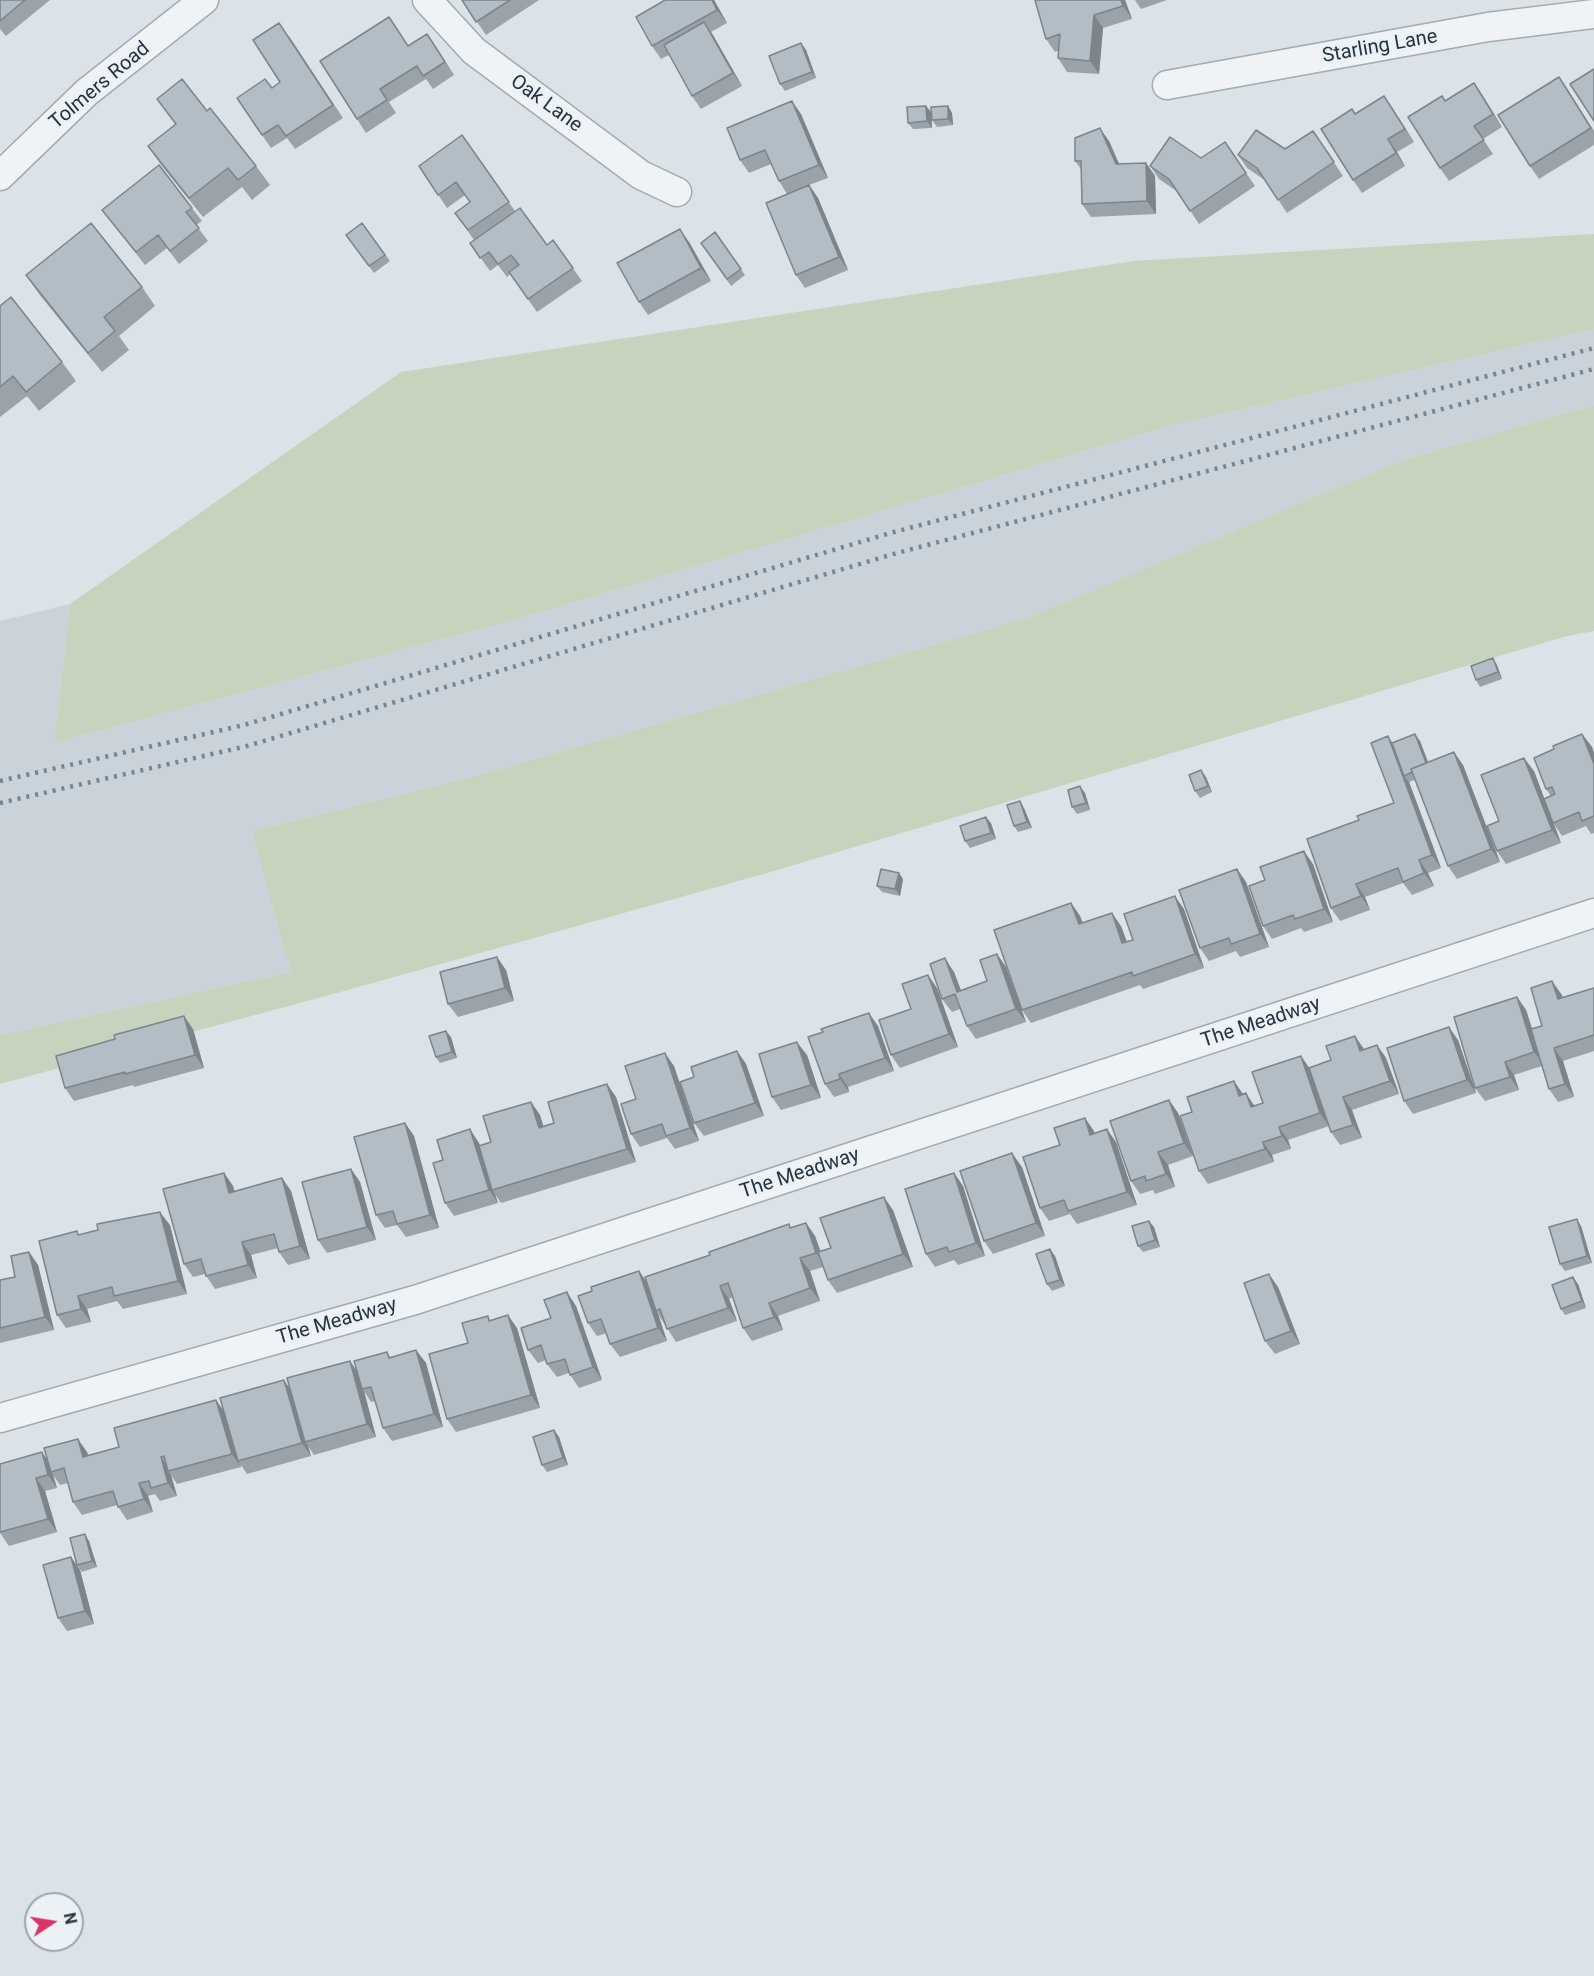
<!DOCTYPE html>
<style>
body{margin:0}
#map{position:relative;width:1594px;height:1976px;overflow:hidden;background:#dce3e8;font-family:Roboto,sans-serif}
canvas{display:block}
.north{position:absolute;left:24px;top:1892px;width:60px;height:60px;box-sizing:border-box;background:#ecf1f6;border:2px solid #9ca5ad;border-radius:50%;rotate:78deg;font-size:16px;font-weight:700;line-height:24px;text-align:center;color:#253340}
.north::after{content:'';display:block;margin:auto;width:21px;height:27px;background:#da3467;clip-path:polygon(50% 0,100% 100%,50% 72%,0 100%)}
</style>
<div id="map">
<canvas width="1594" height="1976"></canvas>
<div class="north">N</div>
</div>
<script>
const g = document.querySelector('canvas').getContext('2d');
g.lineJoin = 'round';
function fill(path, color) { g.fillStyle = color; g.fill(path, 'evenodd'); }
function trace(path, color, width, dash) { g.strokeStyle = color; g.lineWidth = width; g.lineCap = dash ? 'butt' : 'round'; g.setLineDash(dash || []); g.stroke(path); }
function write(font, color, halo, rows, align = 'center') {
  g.font = font + ' Roboto,sans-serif'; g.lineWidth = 5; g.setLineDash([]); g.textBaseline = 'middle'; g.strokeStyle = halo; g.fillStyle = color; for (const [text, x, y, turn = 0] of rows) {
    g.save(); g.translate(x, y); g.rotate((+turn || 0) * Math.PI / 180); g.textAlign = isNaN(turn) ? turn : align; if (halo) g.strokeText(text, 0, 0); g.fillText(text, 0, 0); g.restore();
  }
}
const built = new Path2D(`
 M1594 329V405L1403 460 1027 618 457 781 253 831 291 972 0 1035V621L70 604 54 743 514 620 1173 425Z`);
const green = new Path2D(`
 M1594 234V329L1173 425 514 620 54 743 70 604 401 372 1134 261Z
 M1594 405V631L1567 636 760 875 344 991 0 1084V1035L291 972 252 831 457 781 1027 618 1403 460Z`);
const minor = new Path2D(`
 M427 0 474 51 641 175 677 192
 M1167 85 1488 27 1594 14
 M0 176 87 92 204 0
 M0 1418 415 1300 1594 913`);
const rail = new Path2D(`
 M0 781 244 725 894 532 1594 348
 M0 803 247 746 897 553 1594 369`);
const wall = new Path2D(`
 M0 0H50L6 36 0 29Z
 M462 0H539L486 35Z
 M665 0H714L727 23 711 32 742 86 701 109 692 96 669 55 661 59 652 46Z
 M1035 0H1125L1132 19 1103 28 1099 74 1067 72 1058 58V51L1055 52 1046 39Z
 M1135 0H1167L1141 9Z
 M389 17 408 46 427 34 454 75 433 89 426 79 389 102 396 113 366 133 357 119Z
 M289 36 343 118 295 149 287 138 271 148 262 135 272 88 280 82Z
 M801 43 806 50 816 78 785 91 780 84Z
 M1559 77 1594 131V145L1539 179 1530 166Z
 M1474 83 1502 127 1483 139 1493 154 1449 181 1440 168 1445 101Z
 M1384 96 1414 142 1397 152 1405 166 1362 193 1353 180 1352 109 1355 114Z
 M157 99 207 111 256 166 270 185 252 200 242 187 203 217 161 165 148 146 175 124Z
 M926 106 931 112 932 128 913 129 908 123Z
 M948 106 952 113 953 125 937 127 932 120Z
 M801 114 828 178 809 185 818 198 848 270 805 288 796 275 787 194 779 181 771 164 749 173 740 160Z
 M1313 131 1343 176 1287 213 1266 181 1247 168 1238 155 1285 149Z
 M462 135 515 211 547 245 553 240 582 281 537 312 510 274 507 277 498 265 490 271 470 243 474 240 455 213 470 202 465 195 447 208 419 166Z
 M1109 141 1119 164 1146 163 1155 176 1156 214 1091 217 1082 204 1081 169 1075 161Z
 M1225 142 1255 186 1199 224 1178 192 1159 179 1150 166 1201 158Z
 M192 208 202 221 196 225 208 241 179 264 167 248 145 265 102 210Z
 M362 223 390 261 374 273 346 235Z
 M715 232 745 275 731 286 701 243Z
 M689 242 711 281 648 315 639 302Z
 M26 275 142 287 155 306 119 336 129 350 102 372 39 294Z
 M0 306 62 362 76 381 39 411 27 396 0 417Z
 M1497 665 1502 679 1480 687 1476 680Z
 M1582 734 1592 747 1594 753V833L1591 834 1586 826 1562 836 1554 824 1561 843 1506 864 1497 851 1499 821 1534 771 1544 798 1551 796 1546 789 1554 749Z
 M1388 736 1392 743 1420 741 1428 762 1463 765 1500 862 1457 879 1448 866 1415 780 1409 782 1441 868 1428 873 1434 886 1412 895 1403 883 1365 897 1370 910 1340 921 1331 908 1359 820 1394 803Z
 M1206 777 1212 792 1200 798 1195 791Z
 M1085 793 1090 810 1077 814 1072 807Z
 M1024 808 1032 828 1018 832 1014 826Z
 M991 823 996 839 970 848 965 841Z
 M1313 864 1333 922 1304 932 1301 928 1272 939 1263 926Z
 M1237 869 1246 882 1269 947 1240 957 1236 951 1209 961 1200 948Z
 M903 879 900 896 882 892 877 886Z
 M1071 903 1080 916 1083 923 1121 926 1127 942 1133 940 1184 909 1204 968 1143 989 1140 985 1031 1023 1022 1010Z
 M997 954 1006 967 1026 1022 976 1039 967 1026 960 1009 952 1012 942 999 954 972 961 990 987 981Z
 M506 970 514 1001 458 1017 448 1004Z
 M1552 981 1562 997 1594 988V1051L1563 1061 1574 1097 1558 1102 1549 1089 1542 1066 1514 1075 1519 1090 1485 1101 1475 1088 1517 997 1526 1010 1532 1029 1542 1026Z
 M937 988 958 1047 900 1068 891 1055 911 1009Z
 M878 1026 894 1071 848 1087 849 1092 834 1097 825 1084Z
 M193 1029 204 1068 134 1087 133 1085 74 1101 65 1088Z
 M451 1037 457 1058 440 1063 436 1057Z
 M1458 1040 1476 1093 1413 1114 1404 1101Z
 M1377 1045 1386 1058 1399 1094 1352 1110 1362 1138 1340 1145 1331 1132 1329 1126 1288 1140 1291 1149 1272 1155 1274 1162 1208 1184 1199 1171 1244 1094 1255 1106 1263 1103 1301 1056 1309 1068Z
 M737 1051 746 1064 764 1116 704 1136 694 1123V1077Z
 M807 1055 821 1098 781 1110 772 1097Z
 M674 1066 699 1141 675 1149 667 1138 640 1147 631 1134 636 1099Z
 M607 1084 616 1097 636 1162 501 1203 495 1194 498 1203 454 1216 445 1203 443 1160 479 1143 480 1146 491 1142 531 1102 540 1115 543 1126 554 1123Z
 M1169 1100 1178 1113 1193 1156 1168 1165 1175 1187 1155 1194 1153 1190 1140 1194 1131 1181Z
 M1085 1118 1094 1133 1116 1142 1137 1205 1077 1224 1070 1214 1049 1221 1040 1208 1060 1145Z
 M405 1123 414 1136 439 1228 406 1237 397 1225 385 1228 376 1215Z
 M1022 1167 1045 1236 993 1254 984 1241Z
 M351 1169 360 1182 376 1240 327 1253 318 1240Z
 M224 1173 233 1186 234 1191 282 1178 291 1191 310 1259 288 1265 279 1252 278 1248 251 1255 257 1278 215 1289 205 1274 193 1277 184 1264Z
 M954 1173 963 1186 985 1256 958 1265 954 1260 935 1267 926 1254Z
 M893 1210 913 1267 837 1293 828 1280 823 1267 810 1271 820 1301 778 1316 783 1330 752 1341 743 1328 733 1297 729 1299 737 1321 676 1342 658 1314 667 1341 620 1357 610 1344 607 1333 597 1336 588 1323 592 1291 639 1271 646 1282 806 1223 815 1236 820 1251 831 1248Z
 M170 1225 187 1294 123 1309 117 1301 87 1309 91 1322 66 1328 57 1315 80 1235Z
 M1581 1226 1592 1263 1565 1271 1560 1264Z
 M1154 1227 1160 1247 1143 1252 1138 1246Z
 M29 1252 38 1265 54 1330 0 1343V1280L15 1277Z
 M1055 1256 1065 1286 1052 1291 1047 1284Z
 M1578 1284 1586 1308 1565 1315 1561 1309Z
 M1278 1287 1300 1344 1275 1354 1265 1341Z
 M576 1306 602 1380 579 1388 569 1373 557 1377 547 1364 546 1360 538 1363 528 1350 551 1318Z
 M488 1316 490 1320 517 1328 540 1408 456 1432 447 1419 468 1343Z
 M416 1350 426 1363 443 1427 392 1441 383 1428 375 1401 371 1402 364 1391 376 1437 314 1455 308 1446 311 1456 247 1474 241 1465V1467L177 1484 171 1475 177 1496 160 1501 155 1494 148 1496 153 1512 127 1520 117 1505 82 1515 73 1502 68 1483 60 1485 53 1475 57 1488 45 1491 57 1532 9 1546 0 1533V1464L48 1461 87 1452 88 1455 119 1447 216 1400 223 1410 290 1388 357 1371 387 1352 390 1357Z
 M554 1430 559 1437 568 1465 547 1472 542 1465Z
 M89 1541 97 1567 82 1572 77 1565Z
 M71 1557 80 1570 94 1624 67 1631 58 1618Z`);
const shadedWall = new Path2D(`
 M712 0H714L727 23 717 10Z
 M1121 0H1125L1132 19 1123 6Z
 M1094 15 1103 28 1099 74 1090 61Z
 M704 22 713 35 742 86 733 73Z
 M427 34 436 47 454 75 445 62Z
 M801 43 806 50 816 78 812 72Z
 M1559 77 1568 90 1594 132 1591 128Z
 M1474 83 1483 96 1502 127 1493 114Z
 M1384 96 1393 109 1414 142 1405 129Z
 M792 101 801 114 828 178 819 165Z
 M926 106 931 112 932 128 927 121Z
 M948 106 952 113 953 125 948 119Z
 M1100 128 1109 141 1125 177 1116 164Z
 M1388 139 1397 152 1405 166 1396 153Z
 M1146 163 1155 176 1156 214 1147 201Z
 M809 185 818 198 848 270 839 257Z
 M680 229 689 242 711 281 701 268Z
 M1493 658 1497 665 1502 679 1498 672Z
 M1415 734 1420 741 1432 773 1427 767Z
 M1582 734 1592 747 1594 753V764Z
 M1388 736 1397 750 1404 776 1409 782 1441 868 1432 855Z
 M1454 752 1463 765 1500 862 1491 849Z
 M1524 758 1534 771 1561 843 1552 830Z
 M1201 770 1206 777 1212 792 1208 786Z
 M1080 786 1085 793 1090 810 1086 803Z
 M1020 801 1024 808 1032 828 1027 822Z
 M986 817 991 823 996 839 991 833Z
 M1304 851 1313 864 1333 922 1324 909Z
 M1419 860 1428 873 1434 886 1424 873Z
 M1237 869 1246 882 1269 947 1260 934Z
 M899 873 903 879 900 896 895 889Z
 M1356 884 1365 897 1370 910 1361 896Z
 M1175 896 1184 909 1204 968 1195 954Z
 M1071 903 1080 916 1088 937 1079 924Z
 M1112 913 1121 926 1132 957 1122 943Z
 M997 954 1006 967 1026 1022 1016 1009Z
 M497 957 506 970 514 1001 505 988Z
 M945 958 954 972 966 1005 957 992Z
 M928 975 937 988 958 1047 949 1034Z
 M1552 981 1562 995 1567 1012 1558 999Z
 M1517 997 1526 1010 1544 1065 1534 1052Z
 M869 1013 878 1026 894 1071 885 1058Z
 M184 1016 193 1029 204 1068 195 1055Z
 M1449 1027 1458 1040 1476 1093 1467 1080Z
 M446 1031 451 1037 457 1058 452 1052Z
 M1355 1036 1364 1049 1360 1051Z
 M797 1042 807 1055 821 1098 811 1085Z
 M1377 1045 1386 1058 1399 1094 1390 1081Z
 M1554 1048 1563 1061 1574 1097 1565 1084Z
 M737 1051 746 1064 764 1116 755 1103Z
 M665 1053 674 1066 699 1141 690 1128Z
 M1301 1056 1310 1069 1329 1126 1320 1113Z
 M1505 1062 1514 1075 1519 1090 1510 1077Z
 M839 1074 848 1087 849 1092 840 1079Z
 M1234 1081 1243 1094 1248 1109 1239 1096Z
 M607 1084 616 1097 636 1162 627 1149Z
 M1246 1093 1255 1107H1251Z
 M1343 1097 1352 1110 1362 1138 1353 1125Z
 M1169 1100 1178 1113 1193 1156 1184 1143Z
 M531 1102 540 1115 548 1141 539 1128Z
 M1085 1118 1094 1131 1099 1148 1090 1135Z
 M405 1123 414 1136 439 1228 430 1215Z
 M1279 1127 1288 1140 1291 1149 1282 1136Z
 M470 1129 479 1143 493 1189 492 1190 495 1194 498 1203 489 1190Z
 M1107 1129 1116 1142 1137 1205 1127 1192Z
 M1263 1142 1272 1155 1274 1162 1265 1149Z
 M1158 1152 1168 1165 1175 1187 1166 1174Z
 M1012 1153 1022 1167 1045 1236 1036 1223Z
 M351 1169 360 1182 376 1240 367 1227Z
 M224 1173 233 1186 238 1206 229 1193Z
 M954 1173 963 1186 985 1256 976 1243Z
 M282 1178 291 1191 310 1259 300 1246Z
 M884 1197 893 1210 913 1267 903 1254Z
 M160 1212 170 1225 187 1294 178 1281Z
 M1577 1219 1581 1226 1592 1263 1587 1256Z
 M1149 1221 1154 1227 1160 1247 1155 1240Z
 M806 1223 815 1236 826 1266 816 1253Z
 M242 1242 251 1255 257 1278 248 1265Z
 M1050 1249 1055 1256 1065 1286 1060 1280Z
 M29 1252 38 1265 54 1330 45 1317Z
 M800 1258 810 1271 820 1301 810 1288Z
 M639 1271 648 1284 656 1311 658 1314 667 1341 658 1328Z
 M1269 1274 1278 1287 1300 1344 1291 1331Z
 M1573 1277 1578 1284 1586 1308 1582 1301Z
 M720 1286 729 1299 737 1321 728 1308Z
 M567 1292 576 1306 602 1380 593 1367Z
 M78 1296 87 1309 91 1322 81 1309Z
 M769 1303 778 1316 783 1330 774 1317Z
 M508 1315 517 1328 540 1408 531 1395Z
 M416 1350 426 1363 443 1427 434 1414Z
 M350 1361 359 1374 362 1389 364 1391 376 1437 367 1424Z
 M284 1380 293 1393 305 1442 308 1446 311 1456 302 1443Z
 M216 1400 225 1413 238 1461 241 1467 232 1454Z
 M554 1430 559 1437 568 1465 563 1458Z
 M78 1439 87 1452 92 1470 83 1457Z
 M42 1452 51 1465V1472L53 1475 57 1488 48 1475Z
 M161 1457 170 1470 168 1471 171 1475 177 1496 168 1483Z
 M36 1478 45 1491 57 1532 48 1519Z
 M139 1483 148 1496 153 1512 144 1499Z
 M85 1534 89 1541 97 1567 92 1561Z
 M71 1557 80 1570 94 1624 85 1611Z`);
const building = new Path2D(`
 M0 0H25L0 21Z
 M462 0H510L476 22Z
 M665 0H712L717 10 652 46 636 17Z
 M1035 0H1121L1123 6 1094 15 1090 61 1058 58 1060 34 1046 39Z
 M389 17 408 46 427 34 445 62 423 76 417 66 380 89 387 100 357 119 320 61Z
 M704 22 733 73 692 96 664 45Z
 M279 23 333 105 286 136 278 125 262 135 237 98 265 79 272 88 280 82 253 40Z
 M801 43 812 72 780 84 769 56Z
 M1594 69V121L1570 84Z
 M1559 77 1591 128 1530 166 1498 115Z
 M182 79 207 111 210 108 256 166 238 180 228 168 189 198 148 146 176 124 157 99Z
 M1474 83 1493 114 1474 126 1484 140 1440 168 1408 117 1442 96 1445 101Z
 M1384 96 1405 129 1388 139 1396 153 1353 180 1321 129 1352 109 1355 114Z
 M792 101 819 165 779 181 765 150 740 160 727 128Z
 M926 106 927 121 908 123 907 107Z
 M948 106V119L932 120 931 107Z
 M1100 128 1116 164 1146 163 1147 201 1082 204 1081 161H1075V138Z
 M1256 130 1285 149 1313 131 1334 162 1278 200 1257 168 1238 155Z
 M462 135 509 202 468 230 455 213 470 202 456 182 438 195 419 166Z
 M1170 137 1201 158 1225 142 1246 173 1190 211 1169 179 1150 166Z
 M159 165 192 208 186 212 199 228 170 251 158 235 136 252 102 210Z
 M809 185 839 257 796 275 766 203Z
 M520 208 547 245 553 240 573 268 528 299 509 272 519 265 511 255 498 264 489 252 480 258 470 243Z
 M91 223 142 287 104 317 115 331 88 353 26 275Z
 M362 223 385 255 369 266 346 235Z
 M680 229 701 268 639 302 617 263Z
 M715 232 741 269 727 279 701 243Z
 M11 297 62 362 26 392 13 376 0 387V306Z
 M1493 658 1498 672 1476 680 1471 666Z
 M1415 734 1426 763 1411 769 1412 772 1404 776 1392 743Z
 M1582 734 1594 764V816L1582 821 1579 812 1553 823 1544 799 1555 794 1552 787 1546 789 1534 758 1554 749 1553 746Z
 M1388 736 1432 855 1419 860 1424 873 1403 882 1398 868 1356 884 1361 896 1331 908 1307 839 1359 820 1357 816 1394 803 1371 743Z
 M1454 752 1491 849 1448 866 1411 769Z
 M1524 758 1552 830 1497 851 1487 826 1499 821 1481 775Z
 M1201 770 1208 786 1195 791 1189 775Z
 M1080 786 1086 803 1072 807 1068 790Z
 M1020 801 1027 822 1014 826 1007 805Z
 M986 817 991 833 965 841 960 826Z
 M1304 851 1324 909 1295 919 1293 915 1263 926 1249 886 1265 880 1260 867Z
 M881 869 899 873 895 889 877 886Z
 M1237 869 1260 934 1231 944 1229 938 1200 948 1179 890Z
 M1175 896 1195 954 1133 976 1132 972 1022 1010 994 930 1071 903 1079 924 1112 913 1122 943 1133 940 1124 914Z
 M997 954 1016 1009 967 1026 955 994 942 999 930 964 945 958 957 992 987 981 980 960Z
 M497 957 505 988 448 1004 440 972Z
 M928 975 949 1034 891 1055 879 1020 911 1009 902 984Z
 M1552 981 1558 999 1594 988V1035L1554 1048 1565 1084 1549 1089 1531 1029 1542 1026 1531 988Z
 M1517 997 1534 1052 1505 1062 1510 1077 1475 1088 1454 1017Z
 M869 1013 885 1058 839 1074 840 1079 825 1084 808 1037 823 1032 821 1029Z
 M184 1016 195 1055 125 1074V1072L65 1088 56 1056 115 1039 114 1035Z
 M1449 1027 1467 1080 1404 1101 1387 1048Z
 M446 1031 452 1052 436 1057 429 1036Z
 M1355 1036 1360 1051 1377 1045 1390 1081 1343 1097 1353 1125 1331 1132 1309 1068 1331 1060 1326 1046Z
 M797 1042 811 1085 772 1097 759 1054Z
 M737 1051 755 1103 694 1123 680 1082 694 1077 691 1067Z
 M665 1053 690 1128 666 1136 662 1124 631 1134 621 1104 636 1099 625 1066Z
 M1301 1056 1320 1113 1279 1127 1282 1136 1263 1142 1265 1149 1199 1171 1180 1116 1192 1112 1187 1097 1234 1081 1239 1096 1246 1093 1251 1107 1263 1103 1252 1072Z
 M607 1084 627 1149 492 1190 479 1146 491 1142 483 1116 531 1102 539 1128 554 1123 548 1102Z
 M1169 1100 1184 1143 1158 1152 1166 1174 1146 1181 1145 1176 1131 1181 1110 1121Z
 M1085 1118 1090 1135 1107 1129 1127 1192 1068 1211 1064 1200 1040 1208 1023 1157 1060 1145 1054 1128Z
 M405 1123 430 1215 397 1224 393 1211 376 1215 354 1137Z
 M470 1129 489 1190 445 1203 433 1163 443 1160 437 1140Z
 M1012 1153 1036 1223 984 1241 960 1171Z
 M351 1169 367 1227 318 1240 302 1182Z
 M224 1173 229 1193 282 1178 300 1246 279 1252 274 1234 242 1242 248 1265 206 1276 201 1259 184 1264 163 1189Z
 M954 1173 976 1243 949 1252 947 1247 926 1254 905 1189Z
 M884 1197 903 1254 828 1280 818 1252 831 1248 820 1218Z
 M160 1212 178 1281 114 1296 112 1287 78 1296 81 1309 57 1315 39 1241 77 1231 78 1235 98 1230 97 1224Z
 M1577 1219 1587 1256 1560 1264 1549 1227Z
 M1149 1221 1155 1240 1138 1246 1132 1226Z
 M806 1223 816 1253 800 1258 810 1288 769 1303 774 1317 743 1328 728 1283 720 1286 728 1308 667 1329 660 1309 656 1311 645 1277 710 1255 709 1252 789 1224 790 1228Z
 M1050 1249 1060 1280 1047 1284 1036 1254Z
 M29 1252 45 1317 0 1328V1280L15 1277 11 1256Z
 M639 1271 658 1328 610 1344 601 1319 588 1323 578 1296 592 1291 591 1287Z
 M1269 1274 1291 1331 1265 1341 1244 1283Z
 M1573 1277 1582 1301 1561 1309 1552 1285Z
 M567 1292 593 1367 570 1375 565 1359 547 1364 541 1345 528 1350 521 1328 551 1318 544 1300Z
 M508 1315 531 1395 447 1419 429 1354 468 1343 462 1323 488 1316 489 1321Z
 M416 1350 434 1414 383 1428 371 1387 362 1389 354 1361 387 1352 389 1358Z
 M350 1361 367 1424 305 1442 287 1378Z
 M284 1380 302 1443 238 1461 220 1398Z
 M216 1400 232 1454 168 1471 164 1456 161 1457 168 1483 151 1488 149 1481 139 1483 144 1499 118 1507 113 1491 73 1502 64 1468 51 1472 44 1448 78 1439 83 1457 119 1447 114 1428Z
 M554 1430 563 1458 542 1465 533 1437Z
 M42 1452 48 1475 36 1478 48 1519 0 1532V1464Z
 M85 1534 92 1561 77 1565 70 1538Z
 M71 1557 85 1611 58 1618 43 1565Z`);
const streetNames = [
 ["Starling Lane",1380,47,-10],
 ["Tolmers Road",100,86,-40],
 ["Oak Lane",546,104,36],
 ["The Meadway",1261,1023,-18],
 ["The Meadway",800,1174,-18],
 ["The Meadway",337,1322,-16]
];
fill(built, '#cad2da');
fill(green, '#c6d3bd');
trace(minor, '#a1abb2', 31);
trace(minor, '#eff3f6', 28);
trace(rail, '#748593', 4.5, [3, 6]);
fill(wall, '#9aa3a9');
fill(shadedWall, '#7d848a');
fill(building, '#b3bdc5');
trace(building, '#7d848a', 1.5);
write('20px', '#253340', '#ecf1f6', streetNames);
</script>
